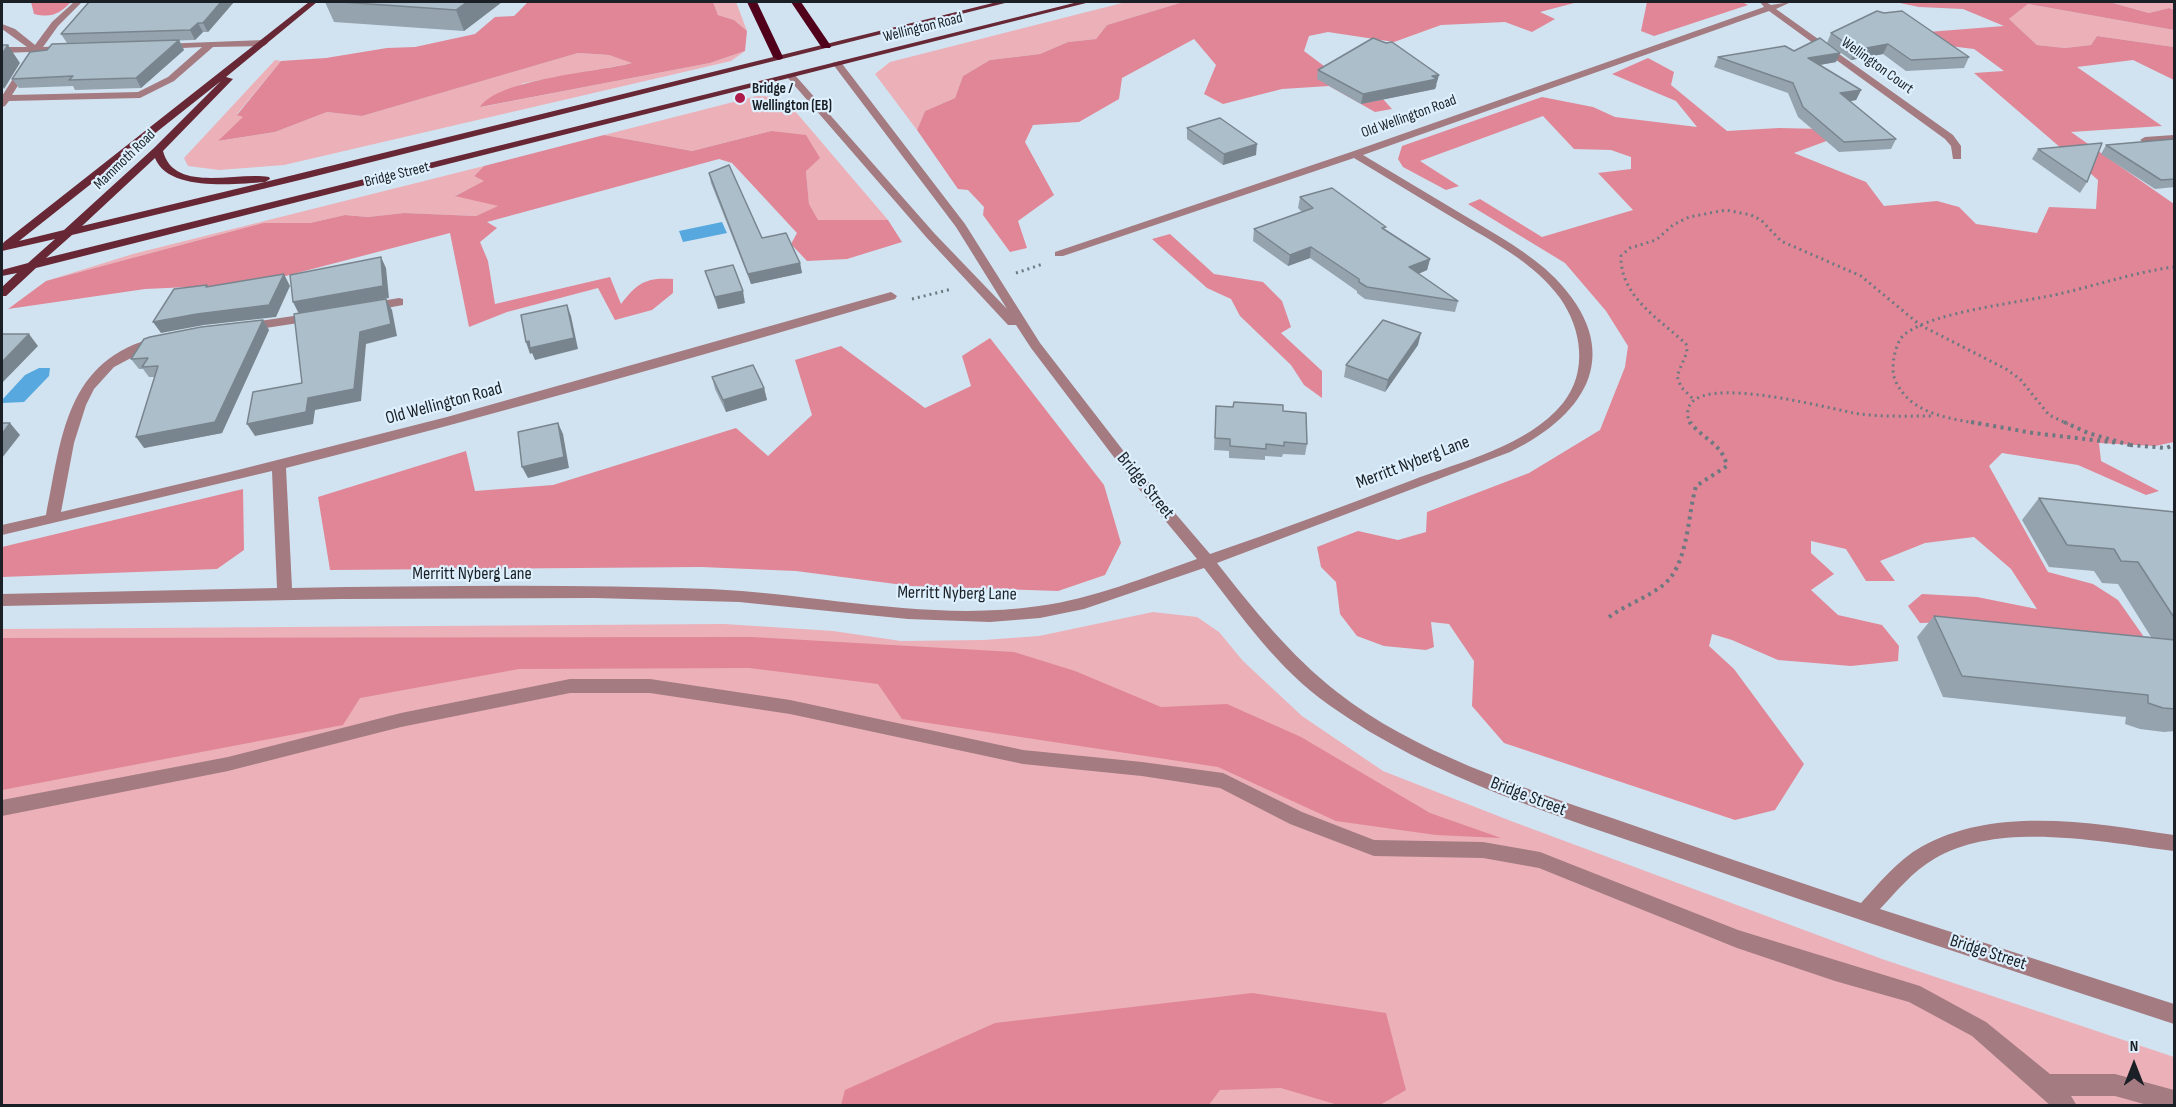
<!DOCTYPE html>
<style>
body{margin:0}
#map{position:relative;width:2176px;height:1107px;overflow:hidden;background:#d1e3f0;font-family:"Sofia Sans Condensed",sans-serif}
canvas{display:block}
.frame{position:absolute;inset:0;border:3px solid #1a2025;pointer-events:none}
.north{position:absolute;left:2104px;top:1035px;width:60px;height:60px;-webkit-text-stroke:4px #def0fe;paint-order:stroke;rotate:0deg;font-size:16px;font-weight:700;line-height:24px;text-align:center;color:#1a2025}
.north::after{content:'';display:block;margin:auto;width:21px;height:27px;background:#1a2025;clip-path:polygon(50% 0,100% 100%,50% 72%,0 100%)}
</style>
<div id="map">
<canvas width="2176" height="1107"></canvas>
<div class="frame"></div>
<div class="north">N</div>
</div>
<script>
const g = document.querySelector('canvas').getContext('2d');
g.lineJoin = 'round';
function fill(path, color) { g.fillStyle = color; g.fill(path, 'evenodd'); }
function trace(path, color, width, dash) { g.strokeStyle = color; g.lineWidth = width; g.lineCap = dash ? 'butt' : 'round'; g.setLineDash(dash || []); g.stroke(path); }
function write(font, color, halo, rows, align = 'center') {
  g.font = font + ' "Sofia Sans Condensed",sans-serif'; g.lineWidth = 4.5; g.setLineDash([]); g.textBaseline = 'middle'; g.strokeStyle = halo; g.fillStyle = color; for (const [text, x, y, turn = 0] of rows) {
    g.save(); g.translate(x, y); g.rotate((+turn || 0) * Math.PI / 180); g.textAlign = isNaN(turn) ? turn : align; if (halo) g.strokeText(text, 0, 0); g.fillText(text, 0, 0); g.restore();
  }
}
const green = new Path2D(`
 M713 2H736L747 31 734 20 718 15Z
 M1126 2H1183L1107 25 1096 39 1068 42 1040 54 990 60 963 76 955 98 925 111 917 130 875 74 890 62Z
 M2109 2H2174V10L2169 8 2149 13Z
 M2028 4 2174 30V47L2097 36 2091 45 2065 48 2037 45 2009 19Z
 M745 51 731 61 284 165 219 170 188 166 184 158 275 60 281 61 237 114 244 117 219 141 275 132 327 112 362 116 578 53 609 55 633 63 524 83 481 107 710 63Z
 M757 96 775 97 789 104 888 220 818 221 809 205 806 171 771 131 692 151 604 135Z
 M484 166 474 176 485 181 456 195 499 206 476 216 404 213 368 217 345 215 310 223H263L46 281 133 254Z
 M1153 612 1197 617 1219 632 1243 661 1302 716 1383 771 1511 821 1882 959 2174 1057V1105H2V629L724 624 833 631 901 641 984 640 1039 636Z`);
const forest = new Path2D(`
 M31 2H71C59 14 52 18 34 14Z
 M528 2H713L718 15 734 20 747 31 745 51 710 63 480 107C498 79 598 72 632 63L609 55 578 53 362 116 327 112 275 132 218 141 243 117 237 115 281 61 326 58 387 48 415 47 475 34 495 17 514 16Z
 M1183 2H1578L1540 12 1555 19 1532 32 1505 22 1441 25 1394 42 1328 32 1309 36 1304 51 1332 72 1365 79 1392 109 1375 112 1329 86 1282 89 1223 104 1204 94 1216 65 1194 39 1122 78 1119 99 1079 122 1033 125 1025 142 1054 195 1018 221 1027 248 1010 252 983 215 984 207 968 190 958 189 917 130 925 111 955 98 963 76 990 60 1040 54 1068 42 1096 39 1107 25Z
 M1647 2H1742L1748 5 1654 36 1641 31Z
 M1895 2H2109L2149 13 2169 8 2174 10V30L2028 4 2009 19 2037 45 2065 48 2091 45 2097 36 2174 47V80L2133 60 2077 67 2162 126 2071 132 2174 204V442L2155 446 2099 443 2101 461 2159 491 2146 495 2078 465 2002 453 1989 466 2048 572 2093 584 2118 600 2158 657 2029 644 1992 621 1920 623 1908 606 1922 594 1977 597 2037 609 2011 569 1974 537 1925 543 1880 561 1895 581H1866L1846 549 1811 541V553L1834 574 1811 590 1838 615 1882 625 1899 646 1898 661 1851 666 1778 660 1732 640 1712 634 1709 646 1734 669 1804 764 1775 810 1735 820 1504 743 1472 706 1474 661 1449 624 1431 622 1434 647 1426 650 1384 646 1357 636 1340 614 1336 582 1321 567 1317 547 1358 531 1398 540 1426 532 1427 512 1529 473 1600 430 1625 367 1628 346 1606 311 1565 263 1468 204 1480 199 1542 237 1633 210 1598 173 1631 169V157L1611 150 1574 149 1543 116 1420 161 1459 186 1446 190 1403 167 1398 159 1402 146 1542 97 1593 107 1615 117 1697 127 1676 101 1612 74 1648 58 1674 72 1671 85 1727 131 1779 128 1822 129 1832 139 1794 153 1866 182 1884 206 1937 201 1959 207 1976 224 2037 233 2049 207 2096 209 2098 180 1974 73 2004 71 1974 49 1925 43 1915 33 2004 26 1963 9 1919 7Z
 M771 131 806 135 820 158 806 171 809 204 818 220H888L902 242 847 259 807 261 791 244 797 233 732 163 719 159 487 222 497 228 480 242 488 261 495 304 610 277 621 304C637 283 646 277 673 279V293L652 310 615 320 598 288 507 312 469 327 450 233 255 284 145 289 8 309 46 281 263 223H310L345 215 368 217 404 213 476 216 498 206 455 196 484 181 474 176 484 166 604 135 692 151Z
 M1170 234 1214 274 1263 282 1282 301 1291 327 1281 333 1322 371V398L1304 385 1291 365 1240 316 1231 299 1207 288 1152 239Z
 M990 338 1104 485 1121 543 1105 575 1058 591 911 586 796 571 701 567 330 570 318 497 466 451 475 491 553 485 736 428 768 456 812 415 795 360 841 346 925 408 971 386 962 356Z
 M243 489 244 550 217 569 2 577V547Z
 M752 637 1014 652 1075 671 1161 707 1227 704 1301 737 1430 813 1501 838 1436 835 1336 821 1218 767 902 719 878 684 749 668 519 669 360 698 343 725 2 790V638Z
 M1252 993 1386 1013 1406 1090 1378 1106 1338 1105 1281 1088 1220 1090 1208 1106 841 1105 845 1090 995 1023Z`);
const water = new Path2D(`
 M722 222 727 233 683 242 679 231Z
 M39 368H50L49 376 24 402 2 403V400L25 375Z`);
const pathFar1 = new Path2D(`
 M1016 273 1043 264
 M912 299 952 289
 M1692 398 1681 387 1677 376 1687 352 1686 344C1660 319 1620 297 1621 256L1630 248 1656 240 1673 225 1689 217 1726 210 1751 215 1761 220 1781 241 1861 276 1920 325 2006 369 2020 379 2049 415 2068 424
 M1690 424C1666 362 1835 411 1860 414 1884 417 1909 416 1933 416
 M1980 424C1948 418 1910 414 1895 380 1890 369 1895 341 1905 334 1937 310 2022 303 2063 293 2101 284 2136 272 2174 267`);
const path = new Path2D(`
 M1971 422 2033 433 2119 443
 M2064 422 2088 433 2130 445
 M2130 445 2166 448 2174 445
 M1609 617C1626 605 1646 598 1662 586 1689 565 1687 517 1696 486L1727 466C1722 443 1702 439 1690 422`);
const minor = new Path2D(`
 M74 2H82L58 26 43 47 67 46 71 49 67 52H39L12 95 138 92 168 77 202 47 163 49 160 48V44L264 40 268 43 264 46 213 47 174 81 140 98 9 101 5 106 2 107V96L30 52 2 53V47H27L2 29V24L15 29 35 45 52 22Z
 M1760 2H1766L1771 5 1791 2 1776 9 1953 135 1961 146V159H1953L1951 146 1945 139 1769 11 1363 155C1397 175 1431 196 1465 216 1495 234 1529 252 1555 278 1625 350 1590 413 1510 452L1217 563C1254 610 1290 655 1337 692 1411 751 1523 788 1612 818 1695 847 1778 875 1861 903 1879 883 1898 860 1921 847 1995 805 2095 823 2174 835V851C2103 842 1998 820 1934 859 1913 871 1896 892 1880 909L2174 1004V1024C2009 970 1844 915 1680 858 1560 816 1434 780 1329 705 1278 669 1242 617 1204 568L1084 609 1040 618 990 622 908 619 739 602 595 598 341 599 2 606V594L277 588 272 471 2 535V525L46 515C62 437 65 360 157 337L163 341 114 367 94 389 86 405 74 443 61 512 226 473 447 417 891 292 897 296 895 299C693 358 491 416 286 468L292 588C431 586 571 584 710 589 819 594 930 622 1039 606 1093 599 1145 577 1197 559L1129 477 1031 348 1016 325H1008L927 238 788 78V74H794L935 234 1007 309 956 227 832 63 840 61 965 224 1040 343 1139 471 1210 554C1277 531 1344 506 1410 481 1461 461 1527 447 1563 403 1588 372 1582 329 1560 298 1534 262 1491 241 1455 219 1421 199 1388 178 1354 158L1063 256H1055V252L1351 152 1764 7Z
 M2174 135V141L2145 143 2140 140 2145 137Z
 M399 298 403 299V305L370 311 364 307 370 303Z
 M314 313 320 317 318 320 246 331 240 327 246 323Z
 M570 679H650L790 700 1023 750 1142 762 1223 773 1302 812 1374 840 1483 842 1540 852 1738 930 1920 986 1986 1022 2050 1074H2115L2174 1090V1106H2151L2115 1096H2071L2077 1106H2051L1972 1036 1909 1002 1835 981 1737 948 1539 868 1483 858 1374 856 1290 824 1220 788 1142 776 1023 764 790 714 650 693H570L401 727 228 771 2 816V800L228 757 401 713Z`);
const major = new Path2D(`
 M309 2H317L226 77 233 79 163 151C174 194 237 171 269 177L270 179 265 182 997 2H1009L304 179 72 235 46 258 1078 2H1090L36 268 6 296H2V287L17 273 2 276V270L28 263 55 239 2 251V245L4 242ZM221 81 154 148 64 230 19 241ZM155 158C168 192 236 184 265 182L82 226Z`);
const highway = new Path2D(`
 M747 2H757L783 57 782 59 778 60 773 57Z
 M791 2H801L831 46 830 48H822Z`);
const wall = new Path2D(`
 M89 2H234L208 32H203L195 40 67 43 61 34Z
 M325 2H502L464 31 334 22Z
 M1831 33 1969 57 1964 68 1906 71 1883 54 1851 60 1827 43Z
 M179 40 184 50 141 88 75 90 73 86 19 88 12 79Z
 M1794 51 1836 62 1819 65 1861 90 1856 100 1850 101 1896 139 1891 149 1839 152 1798 117 1788 93 1714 67 1718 57Z
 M1318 70 1437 85 1435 89 1361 104 1317 79Z
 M1187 128 1256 155 1223 165 1187 139Z
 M2175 139V187L2155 189 2101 154 2106 145Z
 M2038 149 2087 182 2080 193 2032 159Z
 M709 173 762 238 800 263 802 273 751 284 711 183Z
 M1300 197 1386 230 1430 259 1427 270 1418 274 1458 301 1455 312 1365 299 1357 293V291L1310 258 1288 266 1253 241 1254 229 1302 212 1298 208Z
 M705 271 745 303 718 309Z
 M263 320 269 330 222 433 144 448 155 377H149L143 369H139L131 359Z
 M1418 345 1385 392 1344 377 1346 365Z
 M712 377 764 388 767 400 726 412 715 389Z
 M1216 406 1283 411 1307 444 1305 455 1283 454 1282 457 1265 456V460L1229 458V451L1214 450Z
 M2039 498 2175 512V731L2164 732 2140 729 2125 724 2126 717 1943 697 1917 637 1934 616 2151 637 2118 584 2102 583 2094 571 2049 567 2022 520Z`);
const shadedWall = new Path2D(`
 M221 2H234L208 32 203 23Z
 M467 2H502L464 31 456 10Z
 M198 23 203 32 195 40 190 30Z
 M179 40 184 50 141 88 136 78Z
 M1888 44 1883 54 1851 60 1856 50Z
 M8 45 20 63 4 89 2 85V54Z
 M1840 53 1836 62 1803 68 1808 58Z
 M1439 75 1435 89 1361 104 1363 94Z
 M1861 90 1856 100 1835 104 1840 93Z
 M1257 144 1256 155 1223 165 1224 154Z
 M1311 247 1310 258 1288 266 1290 255Z
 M381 257 386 268 389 298 299 314 293 302Z
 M1430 259 1427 270 1407 279 1409 267Z
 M800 263 802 273 751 284 748 274Z
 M284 274 290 286 276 317 204 325 161 333 153 322Z
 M743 291 745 303 718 309 715 297Z
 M386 299 392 310 397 336 366 344 361 401 315 410 313 424 255 436 247 424 308 398Z
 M567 305 571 316 578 349 535 360 532 353 530 354 526 342Z
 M263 320 269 330 222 433 144 448 136 437Z
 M1421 333 1418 345 1385 392 1388 380Z
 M29 334 38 346 2 383V362Z
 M764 388 767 400 726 412 723 400Z
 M10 423 20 435 2 458V434Z
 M558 423 563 434 569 468 528 478 522 467Z`);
const building = new Path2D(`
 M89 2H221L203 23H198L190 30 61 34Z
 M341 2H467L456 10Z
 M1877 11 1884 13 1902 11 1969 57 1911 60 1888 44 1856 50 1831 33Z
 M1373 38 1386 43 1392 42 1439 75 1432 76 1437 79 1363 94 1318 70Z
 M1820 38 1840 53 1808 58 1861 90 1840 93 1896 139 1844 142 1803 107 1793 83 1718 57 1785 46 1794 51Z
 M179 40 136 78 69 80 73 76 12 79 30 52 47 50 52 44Z
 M2 45H8L2 54Z
 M1220 118 1257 144 1224 154 1187 128Z
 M2174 139 2175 179 2161 180 2106 145Z
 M2102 143 2087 182 2038 149Z
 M729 165 762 238 786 233 800 263 748 274 709 173Z
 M1332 188 1386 227 1382 228 1430 259 1409 267 1458 301 1367 287 1359 282V279L1311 247 1290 255 1254 229 1313 208 1300 197Z
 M381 257 383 286 293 302 290 275Z
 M733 265 743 291 715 297 705 271Z
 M284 274 269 305 197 314 153 322 174 289 207 285 206 287Z
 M386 299 391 324 360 332 354 389 308 398 306 412 247 424 253 392 302 383 294 314Z
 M567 305 574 338 530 348 529 341 526 342 521 315Z
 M263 320 215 422 136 437 158 366 142 367 148 358 131 359 144 339 150 337 201 327Z
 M1383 320 1421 333 1388 380 1346 365Z
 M2 334H29L2 362Z
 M753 365 764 388 723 400 712 377Z
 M1234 402 1283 405V411L1306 413 1307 444 1284 442V446L1266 444V449L1230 446V439L1215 438 1216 406 1233 407Z
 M2 423H10L2 434Z
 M558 423 564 457 522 467 518 432Z
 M2039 498 2175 512V619L2138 562 2121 561 2114 549 2067 545Z
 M1934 616 2175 640V709L2163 708 2148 703V695L1962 676Z`);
const markers = [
 [740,98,6,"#ae1b4b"]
];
const farStreetnames = [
 ["Wellington Road",923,28,-14],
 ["Wellington Court",1877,66,36],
 ["Old Wellington Road",1409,117,-20],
 ["Mammoth Road",125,160,-44],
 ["Bridge Street",397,175,-14]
];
const farPoinames = [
 ["Bridge /",752,89],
 ["Wellington (EB)",752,106]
];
const streetNames = [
 ["Old Wellington Road",444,404,-15],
 ["Merritt Nyberg Lane",1413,463,-21],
 ["Bridge Street",1145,486,51],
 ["Merritt Nyberg Lane",472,574],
 ["Merritt Nyberg Lane",957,594,1],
 ["Bridge Street",1528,797,21],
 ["Bridge Street",1988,953,18]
];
fill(green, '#ecb0b8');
fill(forest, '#e08696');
fill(water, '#57a8de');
trace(pathFar1, '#6d7981', 3, [2, 4]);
trace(path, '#6d7981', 4, [3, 4.5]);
fill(minor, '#a37b81');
fill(major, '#682735');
fill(highway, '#51001c');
fill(wall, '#95a3af');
fill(shadedWall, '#79858e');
fill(building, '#adbecb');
trace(building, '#79858e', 1.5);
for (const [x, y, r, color] of markers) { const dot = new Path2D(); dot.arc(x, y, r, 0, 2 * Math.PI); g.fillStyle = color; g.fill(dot); trace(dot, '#def0fe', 2); }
write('15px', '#1a2025', '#def0fe', farStreetnames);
write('bold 15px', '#1a2025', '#def0fe', farPoinames, 'left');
write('18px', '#1a2025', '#def0fe', streetNames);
</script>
